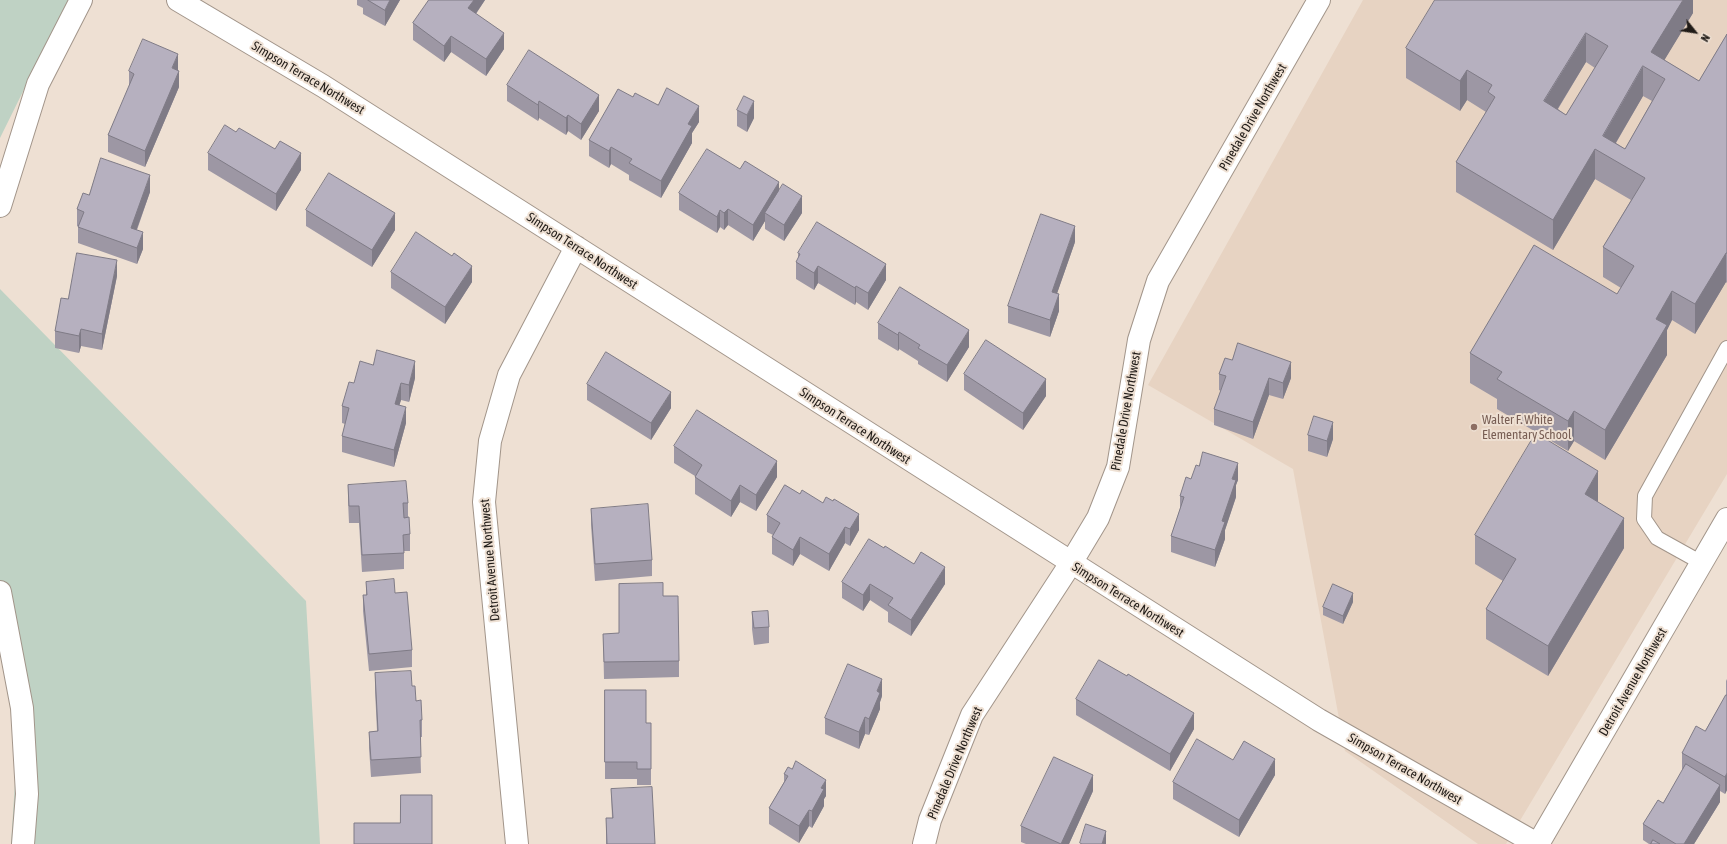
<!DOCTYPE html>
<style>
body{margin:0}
#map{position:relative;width:1727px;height:844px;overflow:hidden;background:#eee0d3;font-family:"Asap Condensed",sans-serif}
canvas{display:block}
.north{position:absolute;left:1675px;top:12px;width:40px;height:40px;-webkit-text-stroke:3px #eee0d3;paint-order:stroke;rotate:120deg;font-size:11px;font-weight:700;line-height:16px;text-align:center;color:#201b17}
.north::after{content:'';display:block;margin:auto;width:14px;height:18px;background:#201b17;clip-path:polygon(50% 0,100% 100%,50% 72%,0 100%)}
</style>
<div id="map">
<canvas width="1727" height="844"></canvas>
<div class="north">N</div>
</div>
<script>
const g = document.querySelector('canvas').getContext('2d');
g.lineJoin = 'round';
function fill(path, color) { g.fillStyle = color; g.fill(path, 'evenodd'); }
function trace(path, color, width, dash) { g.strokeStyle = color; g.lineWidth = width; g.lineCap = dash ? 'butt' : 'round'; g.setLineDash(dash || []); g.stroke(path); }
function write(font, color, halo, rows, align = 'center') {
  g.font = font + ' "Asap Condensed",sans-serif'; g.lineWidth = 4; g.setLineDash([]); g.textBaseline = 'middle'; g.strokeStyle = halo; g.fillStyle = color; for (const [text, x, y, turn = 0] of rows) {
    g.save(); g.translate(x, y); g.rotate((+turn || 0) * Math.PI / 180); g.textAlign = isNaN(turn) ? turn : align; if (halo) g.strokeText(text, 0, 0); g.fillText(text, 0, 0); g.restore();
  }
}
const built = new Path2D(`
 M1363 0H1727V474L1506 844H1478L1345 751 1293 469 1148 385Z`);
const green = new Path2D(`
 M0 0H78L46 45 0 138Z
 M0 289 306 601 320 844H11L17 752 0 622Z`);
const lane = new Path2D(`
 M1702 563 1657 538 1644 519 1645 496 1727 348`);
const street = new Path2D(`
 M178 0 323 86 1319 720 1537 844
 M517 844 484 502 490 441 509 375 576 247
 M924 844 930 820 972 715 1071 563 1098 518 1118 467 1139 340 1158 281 1319 0
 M1538 844 1727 519`);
const secondary = new Path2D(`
 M0 206 38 84 81 0
 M0 592 22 708 27 794 23 844`);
const wall = new Path2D(`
 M357 0H400L385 26 363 14V8L357 5Z
 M429 0H485L476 14 504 49 486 76 451 52 444 62 413 40V23Z
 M1693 0V13L1664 60 1699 81 1727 34V283L1726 282 1695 334 1672 320 1667 330V355L1605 460 1574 441 1568 451 1497 409V399L1470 383V353L1617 294 1621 288 1603 277V247L1631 200 1595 179 1553 250 1456 192V162L1486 112 1467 100 1460 111 1406 78V48ZM1586 62 1595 68 1566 115 1558 109ZM1643 96 1652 101 1625 149 1616 143Z
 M178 70 179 87 145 167 108 152V135L129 88V71Z
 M507 85 599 111 581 140 568 131 566 135 539 118 538 121 507 101Z
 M633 97 658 105 699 122 692 133V143L661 198 629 180V175L611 164 609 168 589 156V140Z
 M737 110 754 118 747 132 737 126Z
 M208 153 301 170 276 211 208 170Z
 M740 169 779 190 802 213 784 241 765 229V221L753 241 728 225 724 230 720 227 717 233 679 210V193Z
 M150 192 137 230 143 249 137 264 78 243V226H77V209L89 195Z
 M306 210 395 230 372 267 306 226Z
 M1075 242 1057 293 1059 311 1050 337 1008 323V306Z
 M798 253 886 280 868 310 856 302 855 305 818 283 814 290 796 279V262L798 259Z
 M391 272 472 282 445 324 391 288Z
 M117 276 102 350 81 346 79 353 55 348V331L68 299Z
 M878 323 969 347 947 382 918 364V361L899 349 898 351 878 339Z
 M964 374 1046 396 1023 430 964 390Z
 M1219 374 1291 378 1283 399 1269 395 1253 439 1214 425V409L1221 391 1219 390Z
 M415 378 409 402 401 400 399 405 406 423 394 467 342 452V436L345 424 342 423V406L354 383Z
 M587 384 671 408 651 440 587 400Z
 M1308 435 1333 439 1327 457 1308 451Z
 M674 446 777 477 756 511 740 502 731 517 695 494V476L674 463Z
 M1191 479 1238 480 1236 485V497L1225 530V539L1215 567 1171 552V536L1180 509V496Z
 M348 485 408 503V517L410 534V551H404V569L362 572 359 523H349L348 501Z
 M785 485 859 530 850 546 845 543 829 571 800 554 793 566 772 554V537L773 535 767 532V515Z
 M1598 501V502L1624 548 1548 676 1486 639V609L1503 581 1475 564V535Z
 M591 509 652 560V576L595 581 591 525Z
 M366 582 412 650V667L369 671 363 611V595H366Z
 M842 582 945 584 911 636 888 622V612L870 600 863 611 842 598Z
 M663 596 679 661V677L604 679 603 634H619Z
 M1353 602 1343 624 1323 615V607Z
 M752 612 769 627V643L754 645 752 629Z
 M375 673 412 686 422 720V737H420L421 773 371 777 369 748V732L377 731 375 690Z
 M1727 679V790L1725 794 1720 791V802L1694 844H1649L1643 840V824L1663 803 1683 770 1682 769V753L1705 731 1726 695V681Z
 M605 690 646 723H651V785H637V779H605Z
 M882 696 880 702V709L869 735 865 734 859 749 825 734V718Z
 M1076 699 1194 729 1170 771 1076 715Z
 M1233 760 1275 775 1239 837 1173 799V782Z
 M784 774 826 796 824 799V806L812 828 809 826 799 843 769 824V808L784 782Z
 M611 789 655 844H606V818H612Z
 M1093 791 1069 844H1026L1021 842V826Z`);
const shadedWall = new Path2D(`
 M390 0H400L385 26V10Z
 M474 0H485L468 25V8Z
 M1683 0H1693V13L1656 74 1651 52Z
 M504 33V49L486 76V59Z
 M1586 33V62L1544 131V101Z
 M451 36V52L444 62V46Z
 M178 54V71L172 68Z
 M1643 66V96L1608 156 1603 136Z
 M1467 70V100L1460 111V81Z
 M179 71V87L145 167V151Z
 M599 95V111L581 140V124Z
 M539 101V118L538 121V105Z
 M754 101V118L747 132V115Z
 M699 106V122L692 133V143L661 198V181L688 124Z
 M568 115V131L566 135V118Z
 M611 147V164L609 168V151Z
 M1595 149V179L1553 250V220Z
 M301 153V170L276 211V194Z
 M150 175V192L131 245V228Z
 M779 182V198L765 213V221L753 241V225Z
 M802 196V213L784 241V225Z
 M728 209V225L724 230V213Z
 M720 210V227L717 233V217Z
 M395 213V230L372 267V250Z
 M1075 226V242L1052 308V292Z
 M143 232V249L137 264V248Z
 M1726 253V282L1695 334V304Z
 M117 260V276L102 350V334Z
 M886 264V280L868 310V293Z
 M472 266V282L445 324V307Z
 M818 266V283L814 290V273Z
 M856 286V302L855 305V288Z
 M1672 291V320L1667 330V355L1605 460V430L1656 319Z
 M1059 294V311L1050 337V320Z
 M81 329V346L79 353V336Z
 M969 330V347L947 382V365Z
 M899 332V349L898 351V335Z
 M415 361V378L409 402V385Z
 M1291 362V378L1283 399V383Z
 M1269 378V395L1253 439V422Z
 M1046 379V396L1023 430V413Z
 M401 383V400L395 421V404Z
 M671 392V408L651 440V423Z
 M406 407V423L394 467V450Z
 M1574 411V441L1568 451V421Z
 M1333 422V439L1327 457V441Z
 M777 461V477L756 511V495Z
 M1238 463V480L1236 485V497L1225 530V539L1215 567V550L1232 479Z
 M1598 471V501L1585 524V494Z
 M740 485V502L731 517V501Z
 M859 514V530L850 546V529Z
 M1624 518V548L1548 676V646Z
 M845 527V543L829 571V554Z
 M800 537V554L793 566V550Z
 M945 567V584L911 636V620Z
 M870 584V600L863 611V595Z
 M1353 593V602L1343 624V616Z
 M882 679V696L880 702V709L869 735V719L877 691Z
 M1194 713V729L1170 771V754Z
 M865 717V734L859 749V732Z
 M1275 759V775L1239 837V820Z
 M1727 773V790L1725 794V777Z
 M1093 775V791L1069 844H1061Z
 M826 780V796L824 799V806L812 828V811L821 788Z
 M1720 785V802L1694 844H1684Z
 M809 810V826L799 843V826Z
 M1106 831V844H1102Z`);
const building = new Path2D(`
 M368 0H390L385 10Z
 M429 0H474L468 8 504 33 486 59 451 36 444 46 413 23Z
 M1435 0H1683L1651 52 1699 81 1727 34V253H1726L1695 304 1672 291 1656 319 1667 325 1605 430 1574 411 1568 421 1497 379 1502 372 1470 353 1534 245 1617 294 1634 266 1603 247 1645 178 1595 149 1553 220 1456 162 1495 97 1488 92 1492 85 1467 70 1460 81 1406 48ZM1586 33 1608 46 1566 115 1544 101ZM1643 66 1665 79 1625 149 1603 136Z
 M143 39 178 54 172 68 179 71 145 151 108 135 134 74 129 71Z
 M529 50 599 95 581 124 568 115 566 118 539 101 538 105 507 85Z
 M667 88 699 106 688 124 692 126 661 181 629 163 632 159 611 147 609 151 589 140 618 89 633 97 635 93 658 105Z
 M744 96 754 101 747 115 737 110Z
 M225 125 236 132 239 128 275 149 280 141 301 153 276 194 208 153Z
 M707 149 740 169 745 161 779 182 753 225 728 209 724 213 720 210 717 217 679 193Z
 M101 158 150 175 131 228 143 232 137 248 78 227 84 212 77 209 83 193 89 195Z
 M329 173 395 213 372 250 306 210Z
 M783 184 802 196 784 225 765 213Z
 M1041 214 1075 226 1052 292 1059 294 1050 320 1008 306Z
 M817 222 886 264 868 293 856 286 855 288 818 266 814 273 796 262 800 254 798 253Z
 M416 232 452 256 454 253 472 266 445 307 391 272Z
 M77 253 117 260 102 334 81 329 79 336 55 331 61 298 68 299Z
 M900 287 969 330 947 365 918 348 920 345 899 332 898 335 878 323Z
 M986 340 1046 379 1023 413 964 374Z
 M1238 343 1291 362 1283 383 1269 378 1253 422 1214 409 1226 376 1219 374 1225 358 1232 360Z
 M377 350 415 361 409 385 401 383 395 404 406 407 394 450 342 436 349 408 342 406 349 382 354 383 360 361 373 365Z
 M606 352 671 392 651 423 587 384Z
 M697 410 777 461 756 495 740 485 731 501 695 477 702 465 674 446Z
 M1314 416 1333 422 1327 441 1308 435Z
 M1536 433 1598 471 1585 494 1624 518 1548 646 1486 609 1516 559 1475 535Z
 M1203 452 1238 463 1232 479 1236 480 1222 521 1225 522 1215 550 1171 536 1184 497 1180 496 1186 477 1191 479 1196 465 1199 466Z
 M406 481 408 503H403L404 518 409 517 410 534 403 535 404 553 362 555 359 506H349L348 485Z
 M785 485 800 494 802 490 823 503 826 497 833 501 834 499 859 514 850 529 845 527 829 554 800 537 793 550 772 537 780 523 767 515Z
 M648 504 652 560 595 564 591 509Z
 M869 539 884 548 885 546 914 564 921 552 945 567 911 620 888 605 893 598 870 584 863 595 842 582Z
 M394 579 395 593 407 592 412 650 369 654 363 595H367L366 582Z
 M663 583V596H678L679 661 604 662 603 634 619 633V584Z
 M1333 584 1353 593 1343 616 1323 607Z
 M768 611 769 627 754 628 752 612Z
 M1099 660 1127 676 1128 674 1194 713 1170 754 1076 699Z
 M848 664 882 679 877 691 880 693 869 719 865 717 859 732 825 718Z
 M411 671 412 686H415L416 701 421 700 422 720H420L421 757 371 760 369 732 378 731 375 673Z
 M605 690H646V723H651V769H637V762H605Z
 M1726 695H1727V773L1725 777 1682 753 1696 726 1705 731Z
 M1197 739 1233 760 1244 741 1275 759 1239 820 1173 782Z
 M1054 757 1093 775 1061 844 1021 826Z
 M796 761 826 780 821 788 824 789 812 811 809 810 799 826 769 808 788 776 784 774 788 767 792 769Z
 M1686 764 1720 785 1684 844H1676L1643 824 1658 800 1663 803Z
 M652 787 655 844H607L606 818H613L611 789Z
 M401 795H432V844H354V823H400Z
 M1086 824 1106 831 1102 844H1082L1080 843Z
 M1653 840 1660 844H1651Z`);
const markers = [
 [1474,427,4,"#8d6e63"]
];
const streetNames = [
 ["Simpson Terrace Northwest",308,78,31],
 ["Pinedale Drive Northwest",1253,117,-60],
 ["Simpson Terrace Northwest",582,251,33],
 ["Pinedale Drive Northwest",1126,411,-80],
 ["Simpson Terrace Northwest",855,426,33],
 ["Detroit Avenue Northwest",490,560,-95],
 ["Simpson Terrace Northwest",1128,600,32],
 ["Detroit Avenue Northwest",1633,682,-60],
 ["Pinedale Drive Northwest",955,763,-67],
 ["Simpson Terrace Northwest",1405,769,30]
];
const educationNames = [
 ["Walter F. White",1482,420],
 ["Elementary School",1482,435]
];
fill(built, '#e7d3c2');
fill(green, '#bfd2c4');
trace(lane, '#a2958a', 16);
trace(street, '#a2958a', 24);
trace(secondary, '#a2958a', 24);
trace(lane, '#fff', 14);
trace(street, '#fff', 22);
trace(secondary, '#fff', 22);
fill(wall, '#9d97a4');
fill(shadedWall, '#7f7b86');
fill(building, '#b6b0bf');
trace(building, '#7f7b86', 1);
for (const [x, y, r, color] of markers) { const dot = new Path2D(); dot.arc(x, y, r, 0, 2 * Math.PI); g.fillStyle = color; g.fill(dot); trace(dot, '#eee0d3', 1.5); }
write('13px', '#201b17', '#eee0d3', streetNames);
write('13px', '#785e54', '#eee0d3', educationNames, 'left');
</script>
